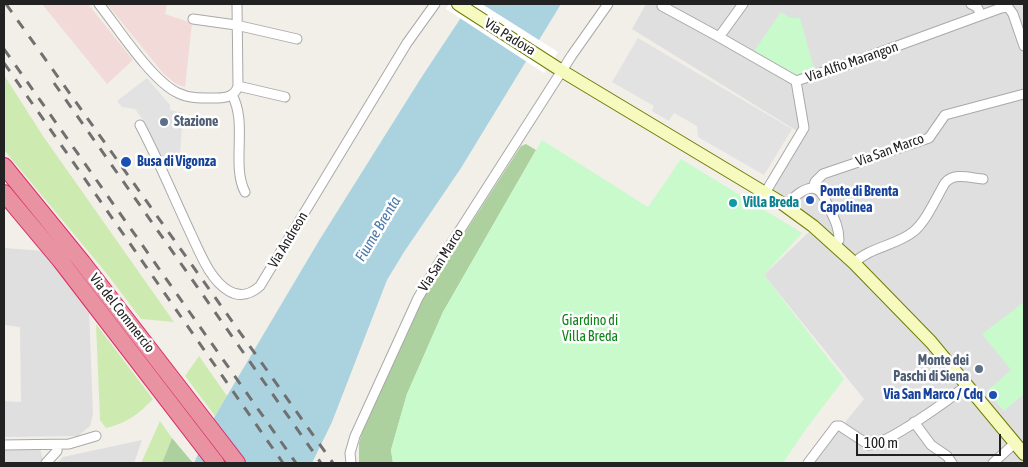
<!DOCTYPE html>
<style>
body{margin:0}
#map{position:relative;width:1028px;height:467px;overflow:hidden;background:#f2efe9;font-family:"Asap Condensed",sans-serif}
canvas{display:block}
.frame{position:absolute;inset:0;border:5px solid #222;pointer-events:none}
.scale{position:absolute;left:856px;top:434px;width:145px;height:22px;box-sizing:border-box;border:2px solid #222;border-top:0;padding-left:6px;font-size:15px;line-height:18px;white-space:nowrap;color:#222;-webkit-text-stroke:4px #fff;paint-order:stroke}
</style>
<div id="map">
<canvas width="1028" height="467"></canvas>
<div class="frame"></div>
<div class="scale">100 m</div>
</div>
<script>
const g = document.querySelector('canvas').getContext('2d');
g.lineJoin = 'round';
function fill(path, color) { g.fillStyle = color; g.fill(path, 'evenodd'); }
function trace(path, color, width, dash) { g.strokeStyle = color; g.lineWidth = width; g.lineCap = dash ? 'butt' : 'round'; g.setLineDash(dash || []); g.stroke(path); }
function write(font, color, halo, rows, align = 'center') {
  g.font = font + ' "Asap Condensed",sans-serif'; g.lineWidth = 5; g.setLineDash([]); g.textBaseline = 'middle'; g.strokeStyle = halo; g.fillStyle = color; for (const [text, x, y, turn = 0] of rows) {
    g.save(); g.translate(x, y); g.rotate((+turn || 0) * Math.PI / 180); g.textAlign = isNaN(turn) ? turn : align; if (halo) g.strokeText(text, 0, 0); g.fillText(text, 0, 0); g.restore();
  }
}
const residential = new Path2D(`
 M646 4H1024V463H812L864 399 764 275 813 228 767 197 805 136 632 29Z
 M4 248 44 251 89 308 93 414 90 426 78 436 4 437V401L21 402 20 327 4 325Z
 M142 440 134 463H57L63 457Z
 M40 448 43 460 40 463H4V450Z`);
const commercial = new Path2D(`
 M42 4H88L133 60 107 84Z
 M107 4H167L165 14 192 23 185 87 176 84 163 73Z`);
const grass = new Path2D(`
 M4 75 43 136 174 322 141 319 107 274 4 150Z
 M96 324 153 399C139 414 127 423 106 428L100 420Z
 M199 356 227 396 215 416 185 376Z
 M160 421 172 438 162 463H141Z`);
const forest = new Path2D(`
 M526 144 536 150 443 312 407 394 391 450 393 463H359V443L365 422 424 296 521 146Z
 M172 438 193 463H162Z`);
const park = new Path2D(`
 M781 12 791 18H800L814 68 796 75 754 51Z
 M542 140 648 207 681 159 802 233 764 275 844 379 806 429 783 463H393L391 450 407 394 443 312Z
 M1024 302V394L1004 411 987 391 1011 370 982 334Z`);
const parking = new Path2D(`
 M638 38 792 129 764 175 698 137 697 126 674 113 669 121 652 111 654 106 612 82Z
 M147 78 170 105V110L183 113 179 167 163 168 143 120 135 109 122 107 117 101Z`);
const water = new Path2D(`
 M470 4H561L461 168 404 252 387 280 332 422 312 463H194L215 416 320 239 421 78Z`);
const pier = new Path2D(`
 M449 4H482L558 52 544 73 446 9Z`);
const street = new Path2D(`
 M99 4C118 28 152 81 178 93 190 99 204 98 217 98 227 98 235 96 238 86L237 4
 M743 4 719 37 796 81
 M971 4 977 7 981 15
 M662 6 719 37
 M193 19 236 25 297 39
 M238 86 285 97
 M232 95C248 123 231 165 245 192
 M140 125C159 161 174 198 191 234 200 253 210 280 229 291 241 298 251 294 260 286L407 43 435 4
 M813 188 815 182 823 174 929 138 945 115 1024 94
 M765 193 804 128 796 81 848 64 1001 8 1008 7 1013 14 1024 46
 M786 207C791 199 807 183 818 190 824 194 827 204 830 210 835 220 839 228 839 240L835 245
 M854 263C870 247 895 246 913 232 926 222 936 198 945 183 954 172 970 178 983 179
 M914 422 931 445 947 456 952 463
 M4 445 69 444 96 436
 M46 463 57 451V445
 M351 463 350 453 355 436 418 298 435 269 572 55 608 4
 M808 463 836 426H840L869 445C888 444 950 399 967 385
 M993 463 1015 443`);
const secondary = new Path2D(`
 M458 4 562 71 780 202 813 226 854 263 931 342 1024 454`);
const highway = new Path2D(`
 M4 166 82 262 237 463
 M4 193 60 260 216 463`);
const rail = new Path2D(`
 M6 4 333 463
 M4 49 296 463
 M4 63 283 463
 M54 83 321 463`);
const markers = [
 [164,122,5,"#5c6f8a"],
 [126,162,6,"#1a4fb4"],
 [810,200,5,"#1a4fb4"],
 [733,203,5,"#0f9aa8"],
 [979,369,5,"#5c6f8a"],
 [993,395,5,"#1a4fb4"]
];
const streetNames = [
 ["Via Padova",510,37,32],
 ["Via Alfio Marangon",852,62,-19],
 ["Via San Marco",890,150,-20],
 ["Via Andreon",288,240,-59],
 ["Via San Marco",441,260,-58],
 ["Via del Commercio",122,313,52]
];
const serviceNames = [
 ["Stazione",174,122],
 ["Monte dei",969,361,"right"],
 ["Paschi di Siena",969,377,"right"]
];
const transitNames = [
 ["Busa di Vigonza",137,162],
 ["Ponte di Brenta",820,192],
 ["Capolinea",820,208],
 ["Via San Marco / Cdq",983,395,"right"]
];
const cultureNames = [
 ["Villa Breda",743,203]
];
const parkNames = [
 ["Giardino di",590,321],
 ["Villa Breda",590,337]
];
const waterNames = [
 ["Fiume Brenta",378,229,-59]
];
fill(residential, '#e0dfdf');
fill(commercial, '#f2dad9');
fill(grass, '#cdebb0');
fill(forest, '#add19e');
fill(park, '#c8facc');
fill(parking, '#e2e2e2');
fill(water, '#aad3df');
fill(pier, '#fff');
trace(street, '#a9a9a9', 11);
trace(secondary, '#707d05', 14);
trace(highway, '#dc2a67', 18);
trace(street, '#fff', 9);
trace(secondary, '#f7fabf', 12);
trace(highway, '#e892a2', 16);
trace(rail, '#707070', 3, [10, 10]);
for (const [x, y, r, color] of markers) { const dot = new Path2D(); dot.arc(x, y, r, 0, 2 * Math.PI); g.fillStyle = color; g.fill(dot); trace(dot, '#fff', 2); }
write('14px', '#222', '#fff', streetNames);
write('bold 14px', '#4e5e75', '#fff', serviceNames, 'left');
write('bold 14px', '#164399', '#fff', transitNames, 'left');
write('bold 14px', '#0d838f', '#fff', cultureNames, 'left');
write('14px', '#0c8416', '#fff', parkNames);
write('italic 15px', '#4a7aab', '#fff', waterNames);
</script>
